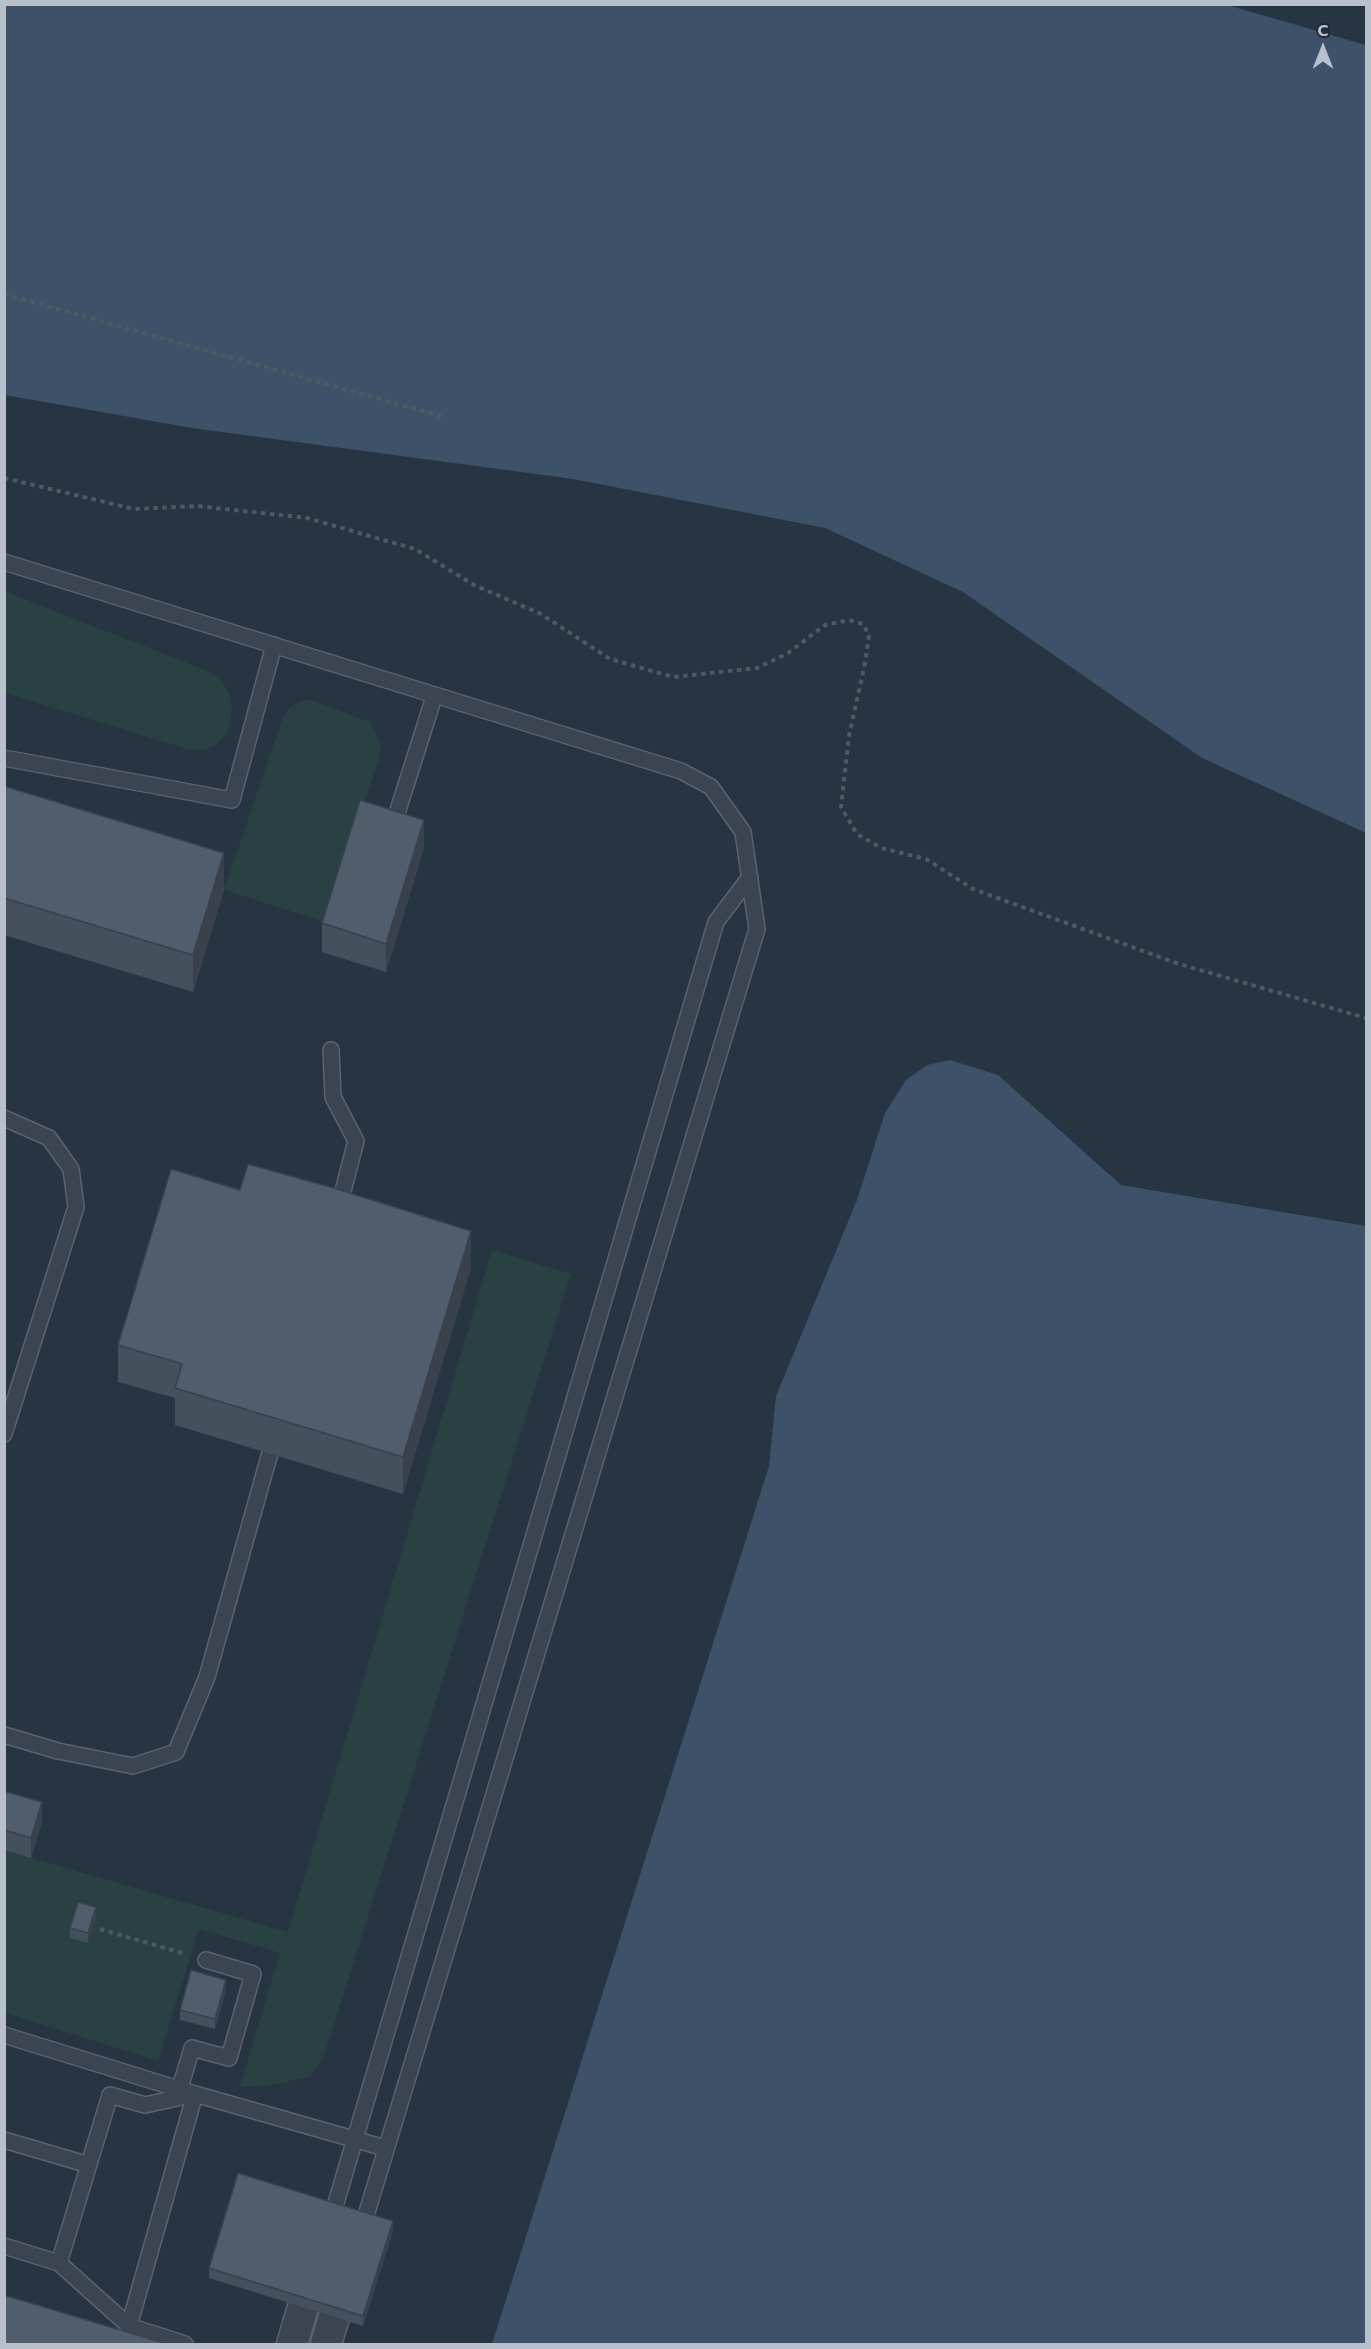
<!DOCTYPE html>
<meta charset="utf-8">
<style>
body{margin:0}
#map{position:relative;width:1371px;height:2349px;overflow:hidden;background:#273441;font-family:Commissioner,sans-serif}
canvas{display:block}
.frame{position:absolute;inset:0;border:6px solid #b8c0cb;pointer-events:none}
.north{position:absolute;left:1293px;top:18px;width:60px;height:60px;-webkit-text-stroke:4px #202a36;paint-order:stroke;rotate:0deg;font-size:16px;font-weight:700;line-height:24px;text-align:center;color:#b8c0cb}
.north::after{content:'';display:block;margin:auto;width:21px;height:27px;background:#b8c0cb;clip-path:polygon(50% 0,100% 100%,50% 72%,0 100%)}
</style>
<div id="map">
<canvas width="1371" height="2349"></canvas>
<div class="frame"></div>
<div class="north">С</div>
</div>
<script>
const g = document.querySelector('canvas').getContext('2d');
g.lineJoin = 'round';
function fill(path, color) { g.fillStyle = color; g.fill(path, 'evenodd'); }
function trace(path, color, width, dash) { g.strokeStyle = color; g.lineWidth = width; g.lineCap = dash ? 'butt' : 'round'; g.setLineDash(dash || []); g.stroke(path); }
const green = new Path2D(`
 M4 591 205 670C210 673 217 677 221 681 237 697 235 732 216 745 208 751 196 749 187 749L5 693Z
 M311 700 370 722 381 744 380 755 325 922 224 890 283 717C291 705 296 701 311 700Z
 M492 1250 571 1274 324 2056 310 2077 270 2085 240 2087 280 1953 199 1929 158 2061 5 2013 4 1850 288 1932Z`);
const water = new Path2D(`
 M1227 5 1366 45V833L1202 758 963 592 825 528 573 479 192 428 5 395V5Z
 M950 1060 998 1075 1121 1185 1366 1226V2344H492L769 1466 776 1396 857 1200 885 1113 906 1080 927 1065Z`);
const path = new Path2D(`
 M4 294 444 417
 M4 478 134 509 199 506 307 518 415 549 474 585 541 614 610 659 673 677 757 668 788 653 825 625 849 620 863 624 869 635 865 663 849 736 841 807 857 834 881 848 926 859 973 889 1176 963 1366 1018
 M100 1929 182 1953`);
const service = new Path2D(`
 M4 562 681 771 711 787 743 832 757 929 364 2222
 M4 758 232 800 274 645
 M392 829 434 697
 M331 1050 333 1097 356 1141 338 1210
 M4 1118 49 1138 71 1169 76 1207 4 1434
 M4 1735 58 1751 133 1766 176 1752 207 1677 270 1453
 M4 2035 195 2094 385 2148
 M180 2088 192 2048 229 2058 253 1974 206 1960
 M4 2140 89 2165
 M333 2213 716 922 750 877
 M4 2246 59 2263 129 2326 185 2344
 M59 2263 110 2095 145 2105 195 2094 129 2326`);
const minor = new Path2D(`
 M292 2344 303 2307
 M326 2344 334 2317`);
const wall = new Path2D(`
 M4 786 224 890 193 992 4 935Z
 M424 848 386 972 322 952V923Z
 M471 1268 403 1494 175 1425V1398L118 1382V1345Z
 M4 1791 42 1822 31 1858 4 1850Z
 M96 1917 88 1943 70 1938V1928Z
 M226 1990 215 2029 180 2020V2010Z
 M393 2231 363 2326 209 2278V2268Z`);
const shadedWall = new Path2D(`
 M424 820V848L386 972V944Z
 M224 853V890L193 992V955Z
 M471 1231V1268L403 1494V1457Z
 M42 1802V1822L31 1858V1838Z
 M96 1907V1917L88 1943V1933Z
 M226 1980V1990L215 2029V2019Z
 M393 2221V2231L363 2326V2316Z`);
const building = new Path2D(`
 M4 786 224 853 193 955 4 898Z
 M360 800 424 820 386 944 322 923Z
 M248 1164 334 1188 471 1231 403 1457 175 1388 182 1364 118 1345 171 1169 240 1190Z
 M4 1791 42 1802 31 1838 4 1830Z
 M78 1902 96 1907 88 1933 70 1928Z
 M191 1970 226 1980 215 2019 180 2010Z
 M238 2173 393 2221 363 2316 209 2268Z
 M4 2295 164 2343 163 2344H4Z`);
fill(green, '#294142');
fill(water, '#3d5269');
trace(service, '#59636e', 18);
trace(minor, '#59636e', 33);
trace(path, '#475d5f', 4, [4.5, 4.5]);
trace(service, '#3b4551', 15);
trace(minor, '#3b4551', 30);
fill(wall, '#45505d');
fill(shadedWall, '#38414c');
fill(building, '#505d6c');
trace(building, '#38414c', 1.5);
</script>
